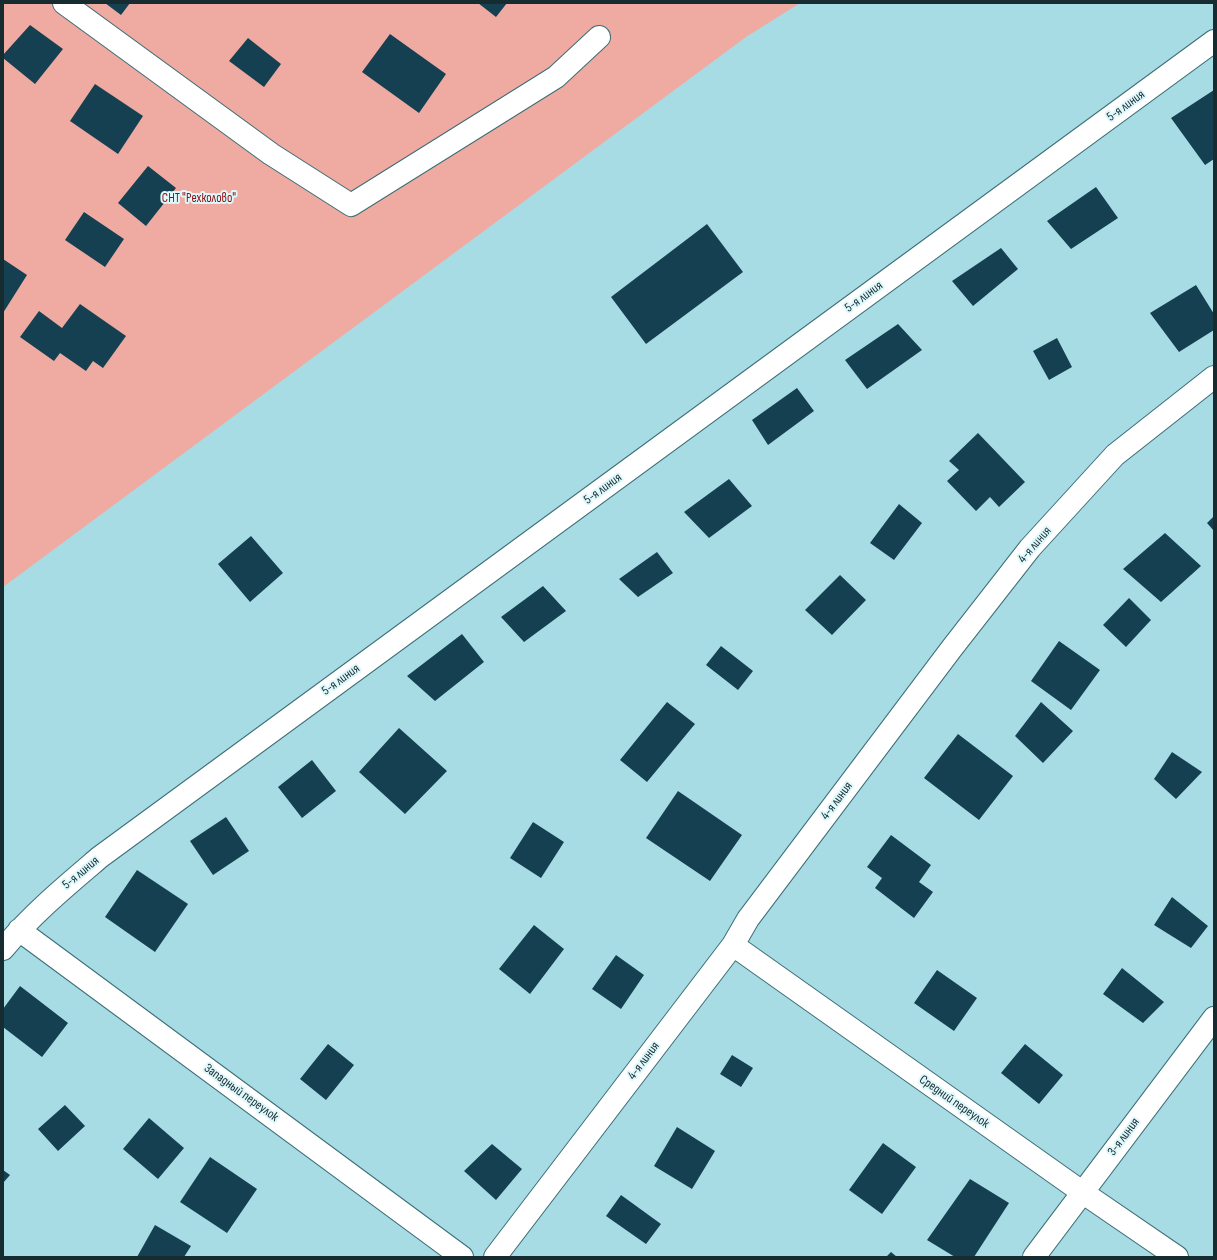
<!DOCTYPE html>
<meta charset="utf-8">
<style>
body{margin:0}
#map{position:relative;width:1217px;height:1260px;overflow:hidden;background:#a8dce4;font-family:"Sofia Sans Condensed",sans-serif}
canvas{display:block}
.frame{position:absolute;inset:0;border:4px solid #172c30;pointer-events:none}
</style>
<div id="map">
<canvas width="1217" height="1260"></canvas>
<div class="frame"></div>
</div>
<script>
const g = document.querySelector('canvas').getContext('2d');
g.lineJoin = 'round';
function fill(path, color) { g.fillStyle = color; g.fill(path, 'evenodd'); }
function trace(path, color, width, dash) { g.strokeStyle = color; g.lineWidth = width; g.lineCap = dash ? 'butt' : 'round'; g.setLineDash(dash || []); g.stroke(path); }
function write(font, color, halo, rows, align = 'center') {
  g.font = font + ' "Sofia Sans Condensed",sans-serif'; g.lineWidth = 4; g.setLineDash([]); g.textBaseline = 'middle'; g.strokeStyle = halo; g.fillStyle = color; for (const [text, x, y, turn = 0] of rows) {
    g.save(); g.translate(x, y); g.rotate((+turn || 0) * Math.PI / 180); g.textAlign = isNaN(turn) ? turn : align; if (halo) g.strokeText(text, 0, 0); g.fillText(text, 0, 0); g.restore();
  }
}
const green = new Path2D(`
 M3 3H800L746 37 3 587Z`);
const building = new Path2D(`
 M105 3H130L121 15Z
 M478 3H507L496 17Z
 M30 25 63 49 35 84 3 58V55Z
 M390 34 446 74 419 113 362 72Z
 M248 38 281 64 264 87 229 61Z
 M95 84 143 116 118 154 70 121Z
 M1214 90V159L1205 165 1171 118Z
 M148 166 176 188 146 226 118 203Z
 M1096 187 1118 218 1071 249 1047 221Z
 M84 212 124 239 105 267 65 240Z
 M707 224 743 272 646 344 611 297Z
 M1001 248 1018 269 973 306 952 281Z
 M3 259 27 275 3 313Z
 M1196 285 1214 314V330L1179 352 1150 313Z
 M80 304 126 336 103 368 93 361 86 371 60 353 54 361 20 337 39 311 62 328Z
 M898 324 922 350 867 389 845 360Z
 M1057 338 1072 367 1049 380 1033 351Z
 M797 388 814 411 768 445 752 420Z
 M978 433 1025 482 999 507 990 497 976 511 947 481 959 470 949 461Z
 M729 479 752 506 709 538 684 512Z
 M899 504 922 523 894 560 870 543Z
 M1214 516V531L1207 523Z
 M1165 533 1201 566 1161 602 1123 569Z
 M251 536 283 573 250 602 218 564Z
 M657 552 673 573 638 597 619 579Z
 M840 575 866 600 832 635 805 610Z
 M543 586 566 611 524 642 501 617Z
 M1129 598 1151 620 1126 647 1103 625Z
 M462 634 484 662 435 701 407 676Z
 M1059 641 1100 670 1071 710 1031 681Z
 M721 646 753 671 738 690 706 665Z
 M667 702 695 724 647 782 620 760Z
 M1041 702 1073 731 1043 763 1015 736Z
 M399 728 447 771 405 814 359 772Z
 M958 734 1013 776 979 820 924 778Z
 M1172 752 1202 772 1176 799 1154 779Z
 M312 760 336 791 302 818 278 787Z
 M678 791 742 835 710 881 646 838Z
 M226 817 249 851 213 875 190 841Z
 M533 822 564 842 541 878 510 858Z
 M891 835 931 865 919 882 933 892 914 918 875 888 882 878 867 867Z
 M137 870 188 904 155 952 105 917Z
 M1172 897 1208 926 1191 948 1154 925Z
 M534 925 564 949 530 994 499 969Z
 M616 955 644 975 621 1009 592 989Z
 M1122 968 1164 1002 1143 1023 1103 994Z
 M937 970 977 998 954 1031 914 1003Z
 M20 986 68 1023 42 1057 3 1027V1009Z
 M328 1044 354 1065 326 1100 300 1079Z
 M1025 1044 1063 1075 1039 1104 1001 1073Z
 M732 1055 753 1068 741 1087 720 1074Z
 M65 1105 85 1126 58 1151 38 1129Z
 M149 1118 184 1148 158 1179 123 1149Z
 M677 1127 715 1151 692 1189 654 1166Z
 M883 1143 916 1167 882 1214 849 1190Z
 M492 1144 522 1169 496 1200 464 1171Z
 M210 1157 257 1189 227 1233 180 1202Z
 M3 1170 10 1175 3 1183Z
 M970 1179 1009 1203 974 1257H955L927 1240Z
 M621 1195 661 1224 646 1244 606 1216Z
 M155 1225 191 1246 184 1257H137Z
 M891 1252 897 1257H886Z`);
const minor = new Path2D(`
 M64 3 271 154 351 205 556 77 599 37
 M19 930 462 1257
 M733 945 1082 1192 1177 1257
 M3 949C32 914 66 886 100 857L1214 41
 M495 1257 733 945 748 919 952 648 1030 548 1115 455 1214 377
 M1034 1257 1214 1018`);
const streetNames = [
 ["5-я линия",1126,106,-36],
 ["5-я линия",864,297,-36],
 ["5-я линия",603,489,-36],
 ["4-я линия",1035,545,-49],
 ["5-я линия",341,680,-36],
 ["4-я линия",837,801,-53],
 ["5-я линия",81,873,-40],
 ["4-я линия",644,1061,-53],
 ["Западный переулок",241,1093,36],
 ["Средний переулок",954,1102,35],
 ["3-я линия",1124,1137,-53]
];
const parkNames = [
 ["СНТ \"Рехколово\"",199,199]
];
fill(green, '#efaaa1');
fill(building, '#154051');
trace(minor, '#3c6e76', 24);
trace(minor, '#fff', 22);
write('13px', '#172c30', '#def8fc', streetNames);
write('13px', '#900c0e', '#def8fc', parkNames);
</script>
